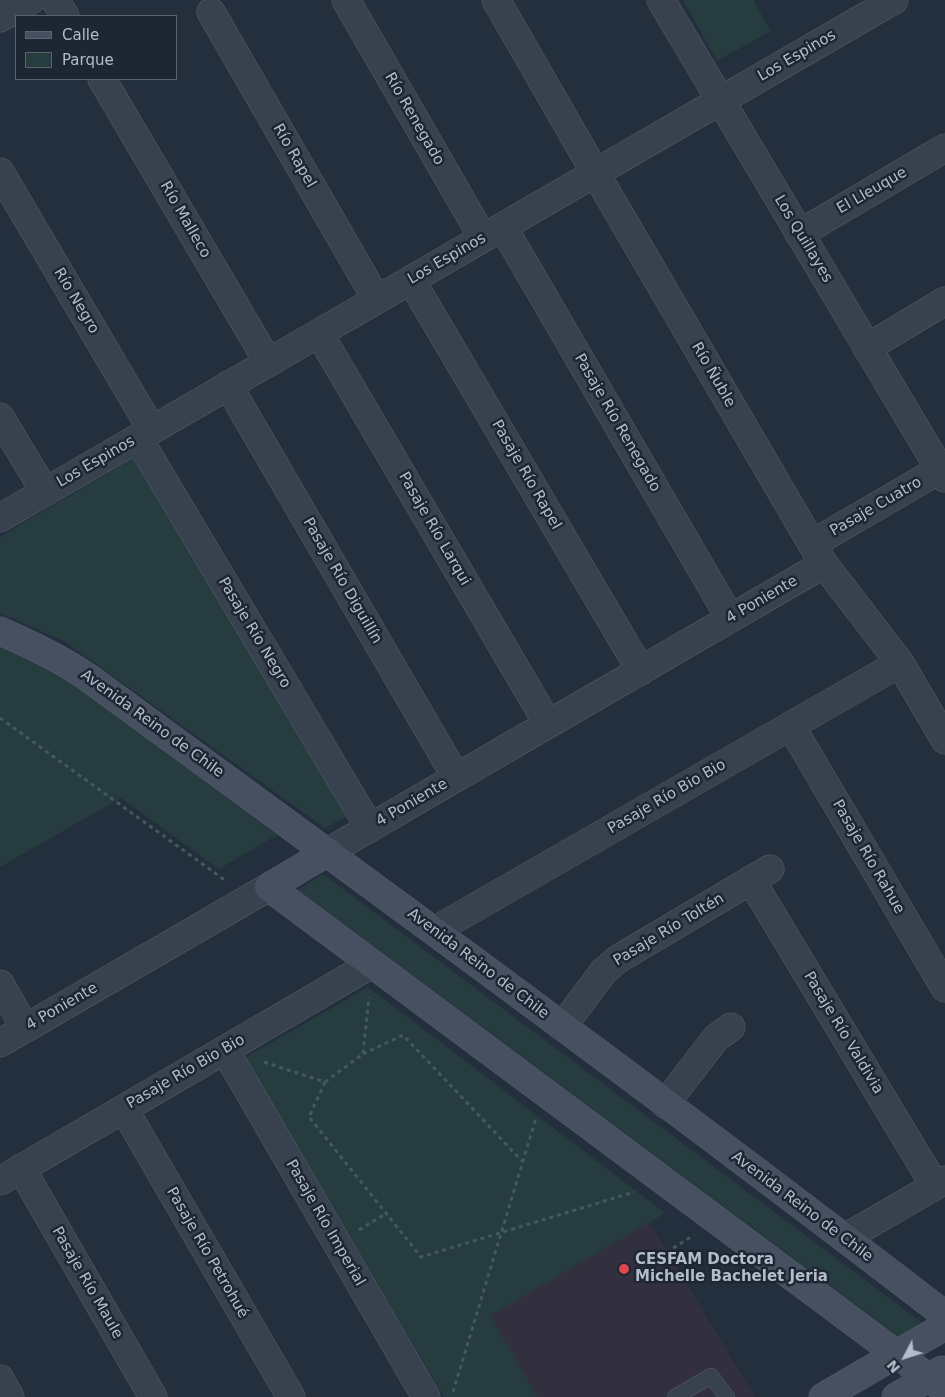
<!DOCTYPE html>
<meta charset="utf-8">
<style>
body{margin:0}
#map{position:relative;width:945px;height:1397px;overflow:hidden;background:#242f3e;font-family:"DejaVu Sans",sans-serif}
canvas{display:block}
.legend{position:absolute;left:15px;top:15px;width:162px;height:65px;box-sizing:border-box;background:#1d2633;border:1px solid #59626f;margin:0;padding:6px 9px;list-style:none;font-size:15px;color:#b4bcc9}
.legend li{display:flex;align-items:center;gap:10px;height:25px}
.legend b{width:25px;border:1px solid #59626f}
.north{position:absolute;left:880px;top:1332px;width:50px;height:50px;-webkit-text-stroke:4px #1d2633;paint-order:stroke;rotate:230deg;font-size:14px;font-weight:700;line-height:20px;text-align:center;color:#b4bcc9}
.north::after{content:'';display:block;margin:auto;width:18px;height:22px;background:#b4bcc9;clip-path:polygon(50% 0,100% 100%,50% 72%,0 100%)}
</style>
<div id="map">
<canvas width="945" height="1397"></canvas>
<ul class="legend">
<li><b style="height:6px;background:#465061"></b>Calle</li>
<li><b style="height:14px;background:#263c3f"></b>Parque</li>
</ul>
<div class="north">N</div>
</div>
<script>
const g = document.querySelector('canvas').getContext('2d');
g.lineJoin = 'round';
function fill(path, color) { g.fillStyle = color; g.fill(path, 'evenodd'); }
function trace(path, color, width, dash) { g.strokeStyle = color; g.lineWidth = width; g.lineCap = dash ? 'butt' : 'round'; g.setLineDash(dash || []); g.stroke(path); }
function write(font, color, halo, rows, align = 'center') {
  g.font = font + ' "DejaVu Sans",sans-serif'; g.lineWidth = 5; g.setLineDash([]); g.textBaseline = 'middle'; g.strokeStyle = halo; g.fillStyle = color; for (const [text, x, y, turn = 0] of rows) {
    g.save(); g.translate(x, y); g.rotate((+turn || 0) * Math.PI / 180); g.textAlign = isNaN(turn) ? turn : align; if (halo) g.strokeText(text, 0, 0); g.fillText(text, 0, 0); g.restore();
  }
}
const medical = new Path2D(`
 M649 1221 755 1397H538L489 1316Z`);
const green = new Path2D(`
 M683 0H753L771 31 717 61Z
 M136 456 347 816 325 828 64 641 0 613V537Z
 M0 642 60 674 277 835 219 869 121 798 0 867Z
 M323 874 929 1328 905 1341 298 890Z
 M368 987 665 1213 490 1316 538 1397H444L245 1058Z`);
const path = new Path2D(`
 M0 718 226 881
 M363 1054 403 1035 522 1161
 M264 1062 325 1082 363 1054 369 997
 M325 1082 309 1117 421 1257 634 1192
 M359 1230 385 1214
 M646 1265 694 1235
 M453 1392 536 1118`);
const lane = new Path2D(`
 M675 1397 711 1376 727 1397`);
const street = new Path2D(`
 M55 0 65 16
 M346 0 483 238
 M496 0 596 174 812 544 824 564 900 663 945 740
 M661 0 945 478
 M211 12 377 300
 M0 18 31 0
 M102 79 268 362
 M0 172 152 430
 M503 227 730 618
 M799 234 945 148
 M411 280 641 671
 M319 333 548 724
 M867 348 945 301
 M228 385 456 777
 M0 417 45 492
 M138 438 370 828
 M0 518 894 0
 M812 544 939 470
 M791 726 945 988
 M328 852 824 564
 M751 880 935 1186
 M434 931 900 663
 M0 984 25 1028
 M562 1027 604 971 618 959 770 869
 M0 1043 269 887
 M225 1050 426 1397
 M665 1104 716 1038 731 1027
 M124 1109 291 1397
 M21 1168 153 1397
 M0 1181 372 964
 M845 1238 945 1180
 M0 1379 10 1397`);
const secondary = new Path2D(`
 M0 631C30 644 59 658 86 676 374 887 662 1097 945 1315
 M328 852 269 887 945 1390
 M823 1397 945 1326
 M896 1397 942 1370`);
const markers = [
 [624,1269,6,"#e0444e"]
];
const streetNames = [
 ["Los Espinos",797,56,-30],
 ["Río Renegado",414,119,60],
 ["Río Rapel",294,156,60],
 ["El Lleuque",872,191,-30],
 ["Río Malleco",185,220,60],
 ["Los Quillayes",803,239,59],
 ["Los Espinos",447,259,-30],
 ["Río Negro",76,301,59],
 ["Río Ñuble",713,375,60],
 ["Pasaje Río Renegado",617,423,60],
 ["Los Espinos",96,462,-30],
 ["Pasaje Río Rapel",526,475,60],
 ["Pasaje Cuatro",876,507,-30],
 ["Pasaje Río Larqui",434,529,60],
 ["Pasaje Río Diguillín",342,581,60],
 ["4 Poniente",762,600,-30],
 ["Pasaje Río Negro",254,633,59],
 ["Avenida Reino de Chile",152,724,36],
 ["Pasaje Río Bio Bio",667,797,-30],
 ["4 Poniente",412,803,-30],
 ["Pasaje Río Rahue",868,857,60],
 ["Pasaje Río Toltén",669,930,-31],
 ["Avenida Reino de Chile",478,964,37],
 ["4 Poniente",62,1007,-30],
 ["Pasaje Río Valdivia",843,1033,59],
 ["Pasaje Río Bio Bio",186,1072,-30],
 ["Avenida Reino de Chile",802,1207,37],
 ["Pasaje Río Imperial",325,1223,60],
 ["Pasaje Río Petrohué",207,1253,60],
 ["Pasaje Río Maule",87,1283,60]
];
const poiNames = [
 ["CESFAM Doctora",635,1260],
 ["Michelle Bachelet Jeria",635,1277]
];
fill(medical, '#32303f');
fill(green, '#263c3f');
trace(lane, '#565f6c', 16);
trace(street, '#565f6c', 29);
trace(secondary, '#565f6c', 29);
trace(path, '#44595c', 3, [4, 4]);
trace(lane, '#38414e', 15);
trace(street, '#38414e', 28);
trace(secondary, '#465061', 28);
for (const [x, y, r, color] of markers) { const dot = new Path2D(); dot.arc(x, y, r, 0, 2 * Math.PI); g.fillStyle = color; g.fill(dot); trace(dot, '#1d2633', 2); }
write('15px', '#b4bcc9', '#1d2633', streetNames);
write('bold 15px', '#b4bcc9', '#1d2633', poiNames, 'left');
</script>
